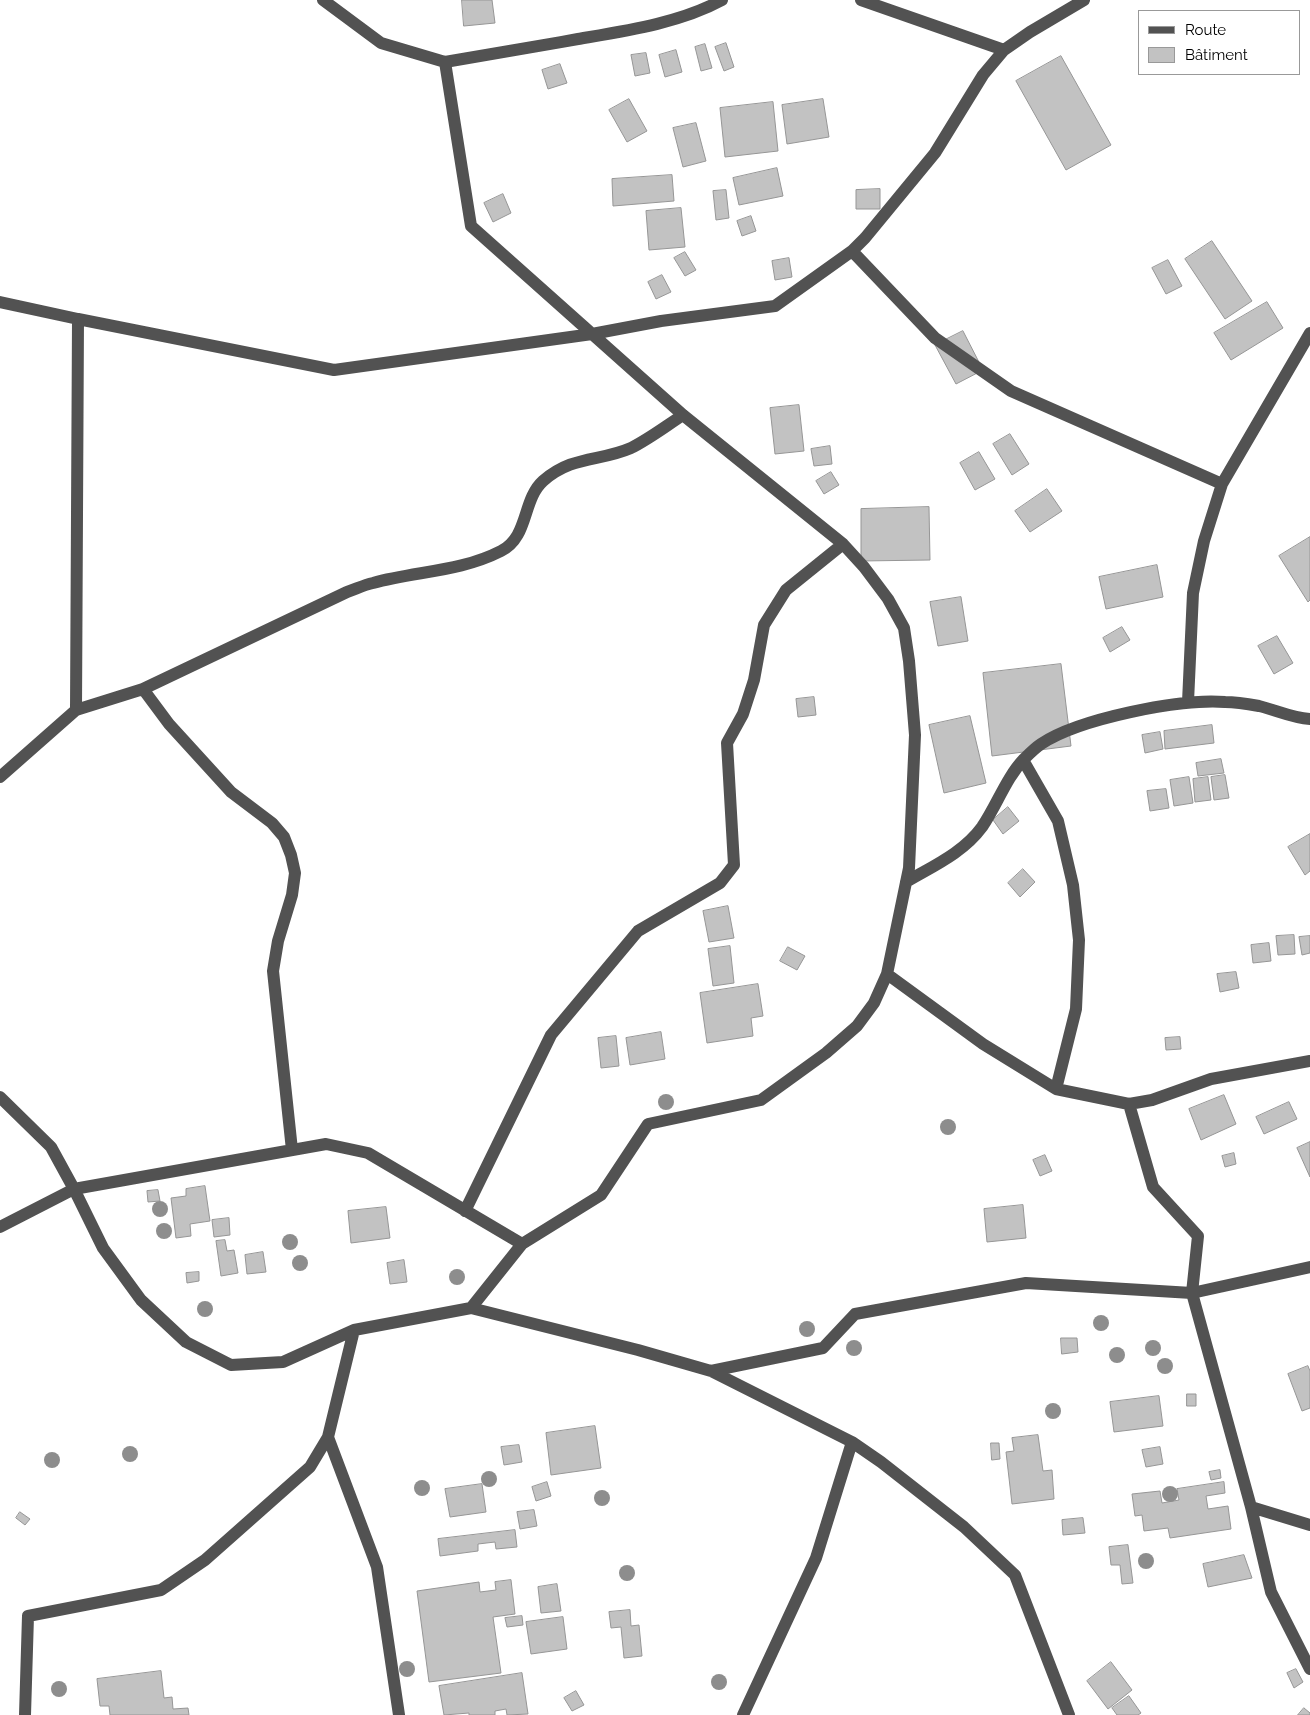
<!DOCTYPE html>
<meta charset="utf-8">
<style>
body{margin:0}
#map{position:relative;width:1310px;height:1715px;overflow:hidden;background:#fff;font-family:Raleway,sans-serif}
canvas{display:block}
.legend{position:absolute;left:1138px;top:10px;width:162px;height:65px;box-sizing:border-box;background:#fff;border:1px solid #999;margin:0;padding:6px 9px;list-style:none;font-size:15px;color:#000}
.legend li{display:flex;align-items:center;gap:10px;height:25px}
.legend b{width:25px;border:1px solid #999}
</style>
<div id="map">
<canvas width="1310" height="1715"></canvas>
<ul class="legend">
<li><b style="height:6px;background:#525252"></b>Route</li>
<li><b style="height:14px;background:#c2c2c2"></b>Bâtiment</li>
</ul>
</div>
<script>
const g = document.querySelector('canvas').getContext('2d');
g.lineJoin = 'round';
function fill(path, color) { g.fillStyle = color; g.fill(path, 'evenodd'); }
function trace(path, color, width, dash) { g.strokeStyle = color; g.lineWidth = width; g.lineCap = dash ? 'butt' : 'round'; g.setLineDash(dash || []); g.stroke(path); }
const building = new Path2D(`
 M462 0H492L495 23 464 26Z
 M726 43 734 67 724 71 715 47Z
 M705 44 712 68 701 71 695 47Z
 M676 50 682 72 665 77 659 55Z
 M646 53 650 73 635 76 631 55Z
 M1061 56 1111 145 1066 170 1016 81Z
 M560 64 567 83 548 89 542 70Z
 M629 99 647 131 627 142 609 110Z
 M823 99 829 137 787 144 782 105Z
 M773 102 778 151 725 157 720 108Z
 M696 123 706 161 683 167 673 128Z
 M777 168 783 196 739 205 733 178Z
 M672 175 674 201 613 206 612 179Z
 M880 189V209H856V190Z
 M726 190 729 218 716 220 713 191Z
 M503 194 511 213 493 222 484 203Z
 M681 208 685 247 649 250 646 211Z
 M751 216 756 231 742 236 737 221Z
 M1212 241 1252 301 1225 319 1185 259Z
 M685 252 696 270 685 276 674 258Z
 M789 258 792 277 775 280 772 261Z
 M1168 260 1182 286 1166 294 1152 268Z
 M662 275 671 292 656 299 648 282Z
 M1267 302 1283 328 1231 360 1214 333Z
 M963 331 983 370 956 384 935 345Z
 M799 405 804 451 775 454 770 408Z
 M1010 434 1029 464 1012 475 993 444Z
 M830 446 832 464 814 466 811 449Z
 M979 452 995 479 975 490 960 463Z
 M831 472 839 485 824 494 816 481Z
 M1047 489 1062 511 1030 532 1015 511Z
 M929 507 930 560 861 561V509Z
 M1310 537V600L1308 602 1279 556Z
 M1157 565 1163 597 1106 609 1099 577Z
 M961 597 968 641 938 646 930 602Z
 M1122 627 1130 640 1110 652 1103 638Z
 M1277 636 1293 663 1274 674 1258 646Z
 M1061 664 1071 746 992 756 983 673Z
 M814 697 816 715 798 717 796 699Z
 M970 716 986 783 944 793 929 725Z
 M1212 725 1214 743 1165 749 1164 731Z
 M1160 732 1163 749 1145 753 1142 735Z
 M1221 759 1224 773 1198 776 1196 763Z
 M1225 775 1229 798 1214 800 1211 777Z
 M1189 777 1193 803 1174 806 1170 780Z
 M1208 777 1211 800 1195 802 1193 779Z
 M1166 789 1169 808 1150 811 1147 791Z
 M1008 807 1019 821 1003 834 993 820Z
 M1310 834V871L1305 875 1288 847Z
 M1023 869 1035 882 1020 897 1008 883Z
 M728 906 734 938 709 942 703 911Z
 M1294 935 1295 954 1278 955 1276 936Z
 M1310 936V953L1302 955 1299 937Z
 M1269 943 1271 961 1253 963 1251 945Z
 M730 946 734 983 713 986 708 949Z
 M788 947 805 956 797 970 780 961Z
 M1236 972 1239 988 1220 992 1217 974Z
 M758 984 763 1016 751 1018 753 1036 707 1043 700 993Z
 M661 1032 665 1059 630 1065 626 1038Z
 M616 1036 619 1066 601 1068 598 1038Z
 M1180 1037 1181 1049 1166 1050 1165 1038Z
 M1224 1095 1236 1124 1201 1140 1189 1109Z
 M1289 1102 1297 1119 1264 1134 1256 1117Z
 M1310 1142V1177L1297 1148Z
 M1234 1153 1236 1164 1225 1167 1222 1156Z
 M1045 1155 1052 1171 1040 1176 1033 1160Z
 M205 1186 210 1221 190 1224 191 1236 176 1238 171 1198 186 1196V1189Z
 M158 1190 160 1201 148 1202 147 1191Z
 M1023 1205 1026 1238 987 1242 984 1209Z
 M386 1207 390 1238 351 1243 348 1211Z
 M229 1218 230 1235 214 1237 212 1220Z
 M225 1240 227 1251 234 1250 238 1273 221 1276 216 1241Z
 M263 1252 266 1272 247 1274 245 1255Z
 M404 1260 407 1282 390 1284 387 1263Z
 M199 1272V1281L187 1283 186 1273Z
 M1061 1338H1077L1078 1352 1062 1354Z
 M1308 1366 1310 1371V1408L1302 1411 1288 1374Z
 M1187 1394H1196V1406H1187Z
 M1159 1396 1163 1426 1114 1432 1110 1402Z
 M595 1426 601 1468 551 1475 546 1433Z
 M1038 1435 1043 1471 1052 1470 1054 1499 1012 1504 1006 1452 1014 1451 1012 1438Z
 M991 1443H999L1000 1459 992 1460Z
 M519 1445 522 1462 504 1465 501 1447Z
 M1160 1447 1163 1464 1146 1467 1142 1450Z
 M1220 1470 1221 1478 1211 1480 1209 1472Z
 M547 1482 551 1496 536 1501 532 1487Z
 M1224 1482 1225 1493 1206 1496 1208 1509 1228 1506 1231 1529 1170 1538 1168 1528 1144 1531 1142 1515 1135 1516 1132 1494 1160 1491 1162 1503 1179 1500 1177 1489Z
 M482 1484 486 1512 450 1517 445 1489Z
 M534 1510 537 1526 520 1529 517 1512Z
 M20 1512 30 1519 25 1525 16 1518Z
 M1083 1518 1085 1533 1063 1535 1062 1520Z
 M515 1530 517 1547 496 1549 495 1542 478 1544V1551L440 1556 438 1539Z
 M1128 1545 1133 1583 1122 1584 1120 1565H1111L1109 1547Z
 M1244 1555 1252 1578 1208 1587 1203 1564Z
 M511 1580 515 1614 493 1617 501 1673 429 1682 417 1591 479 1582 480 1592 496 1590 495 1582Z
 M557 1584 561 1611 541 1613 538 1587Z
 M630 1610 631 1626 639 1625 642 1656 624 1658 621 1627 611 1628 609 1612Z
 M522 1616 523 1625 507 1627 505 1618Z
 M563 1617 567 1649 531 1654 526 1622Z
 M1111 1662 1132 1690 1108 1709 1087 1681Z
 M1296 1669 1303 1682 1294 1688 1287 1673Z
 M161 1671 164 1698 172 1697 173 1709 188 1708 189 1715H110L109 1706H100L97 1679Z
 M522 1673 528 1714 507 1715 506 1709 495 1711V1715H469V1713L444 1715 439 1686Z
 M576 1691 584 1705 572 1711 564 1698Z
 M1129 1696 1141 1713 1138 1715H1117L1112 1708Z
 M1304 1708 1310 1713V1715H1298Z`);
const minor = new Path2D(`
 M323 0 381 43 445 62 471 226 683 415 843 544 864 567 888 599 904 628 909 661 915 735 909 868 887 974 874 1003 857 1026 826 1053 761 1100 648 1124 601 1195 522 1244 471 1308
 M861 0 1004 50
 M445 62C490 54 534 47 578 39 625 31 680 23 722 0
 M852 251 935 338 1011 391 1222 484
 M0 302 78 319 76 710
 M78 319 334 370 592 334 661 321 775 306 852 251 865 238 935 153 983 75 1004 50 1030 32 1084 0
 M143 689 169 724 231 792 272 823 284 837 291 855 295 873 292 895 278 941 273 971 292 1150
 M1188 702 1193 593 1204 541 1222 484 1310 333
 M1023 760 1058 821 1073 885 1079 940 1076 1009 1056 1089
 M0 777 76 710 143 689 347 592C356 589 364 585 373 583 416 571 460 572 501 551 529 537 522 500 543 481 573 455 599 462 631 448 649 439 666 426 683 415
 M906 882C933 866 963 853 982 827 997 805 1006 778 1024 759 1029 754 1035 748 1041 744 1078 719 1181 698 1225 702 1236 702 1248 704 1259 706 1276 710 1292 718 1310 719
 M887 974 983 1044 1056 1089 1129 1104 1153 1187 1198 1236 1192 1293 1251 1507 1271 1592 1310 1669
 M0 1097 51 1147 74 1189 103 1248 141 1300 186 1342 231 1365 283 1362 354 1330 471 1308 638 1350 711 1371 852 1442 881 1462 964 1527 1015 1575 1069 1715
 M1129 1104 1152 1100 1211 1079 1310 1061
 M465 1211 551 1035 638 931 720 883 734 865 727 743 743 714 754 680 764 625 786 590 843 544
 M0 1227 74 1189 326 1144 368 1153 522 1244
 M711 1371 823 1348 855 1314 1026 1283 1192 1293 1310 1267
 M328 1437 377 1567 399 1715
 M1251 1507 1310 1525
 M25 1715 28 1616 161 1590 205 1560 310 1467 328 1437 354 1330
 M743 1715 816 1558 852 1442`);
const trees = [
 [666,1102],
 [948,1127],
 [160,1209],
 [164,1231],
 [290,1242],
 [300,1263],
 [457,1277],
 [205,1309],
 [1101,1323],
 [807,1329],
 [854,1348],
 [1153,1348],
 [1117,1355],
 [1165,1366],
 [1053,1411],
 [130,1454],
 [52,1460],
 [489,1479],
 [422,1488],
 [1170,1494],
 [602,1498],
 [1146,1561],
 [627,1573],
 [407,1669],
 [719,1682],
 [59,1689]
];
fill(building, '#c2c2c2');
trace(building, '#969696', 1);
trace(minor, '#525252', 12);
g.fillStyle = '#8d8d8d';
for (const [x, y] of trees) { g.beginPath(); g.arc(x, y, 8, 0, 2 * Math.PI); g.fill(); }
</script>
